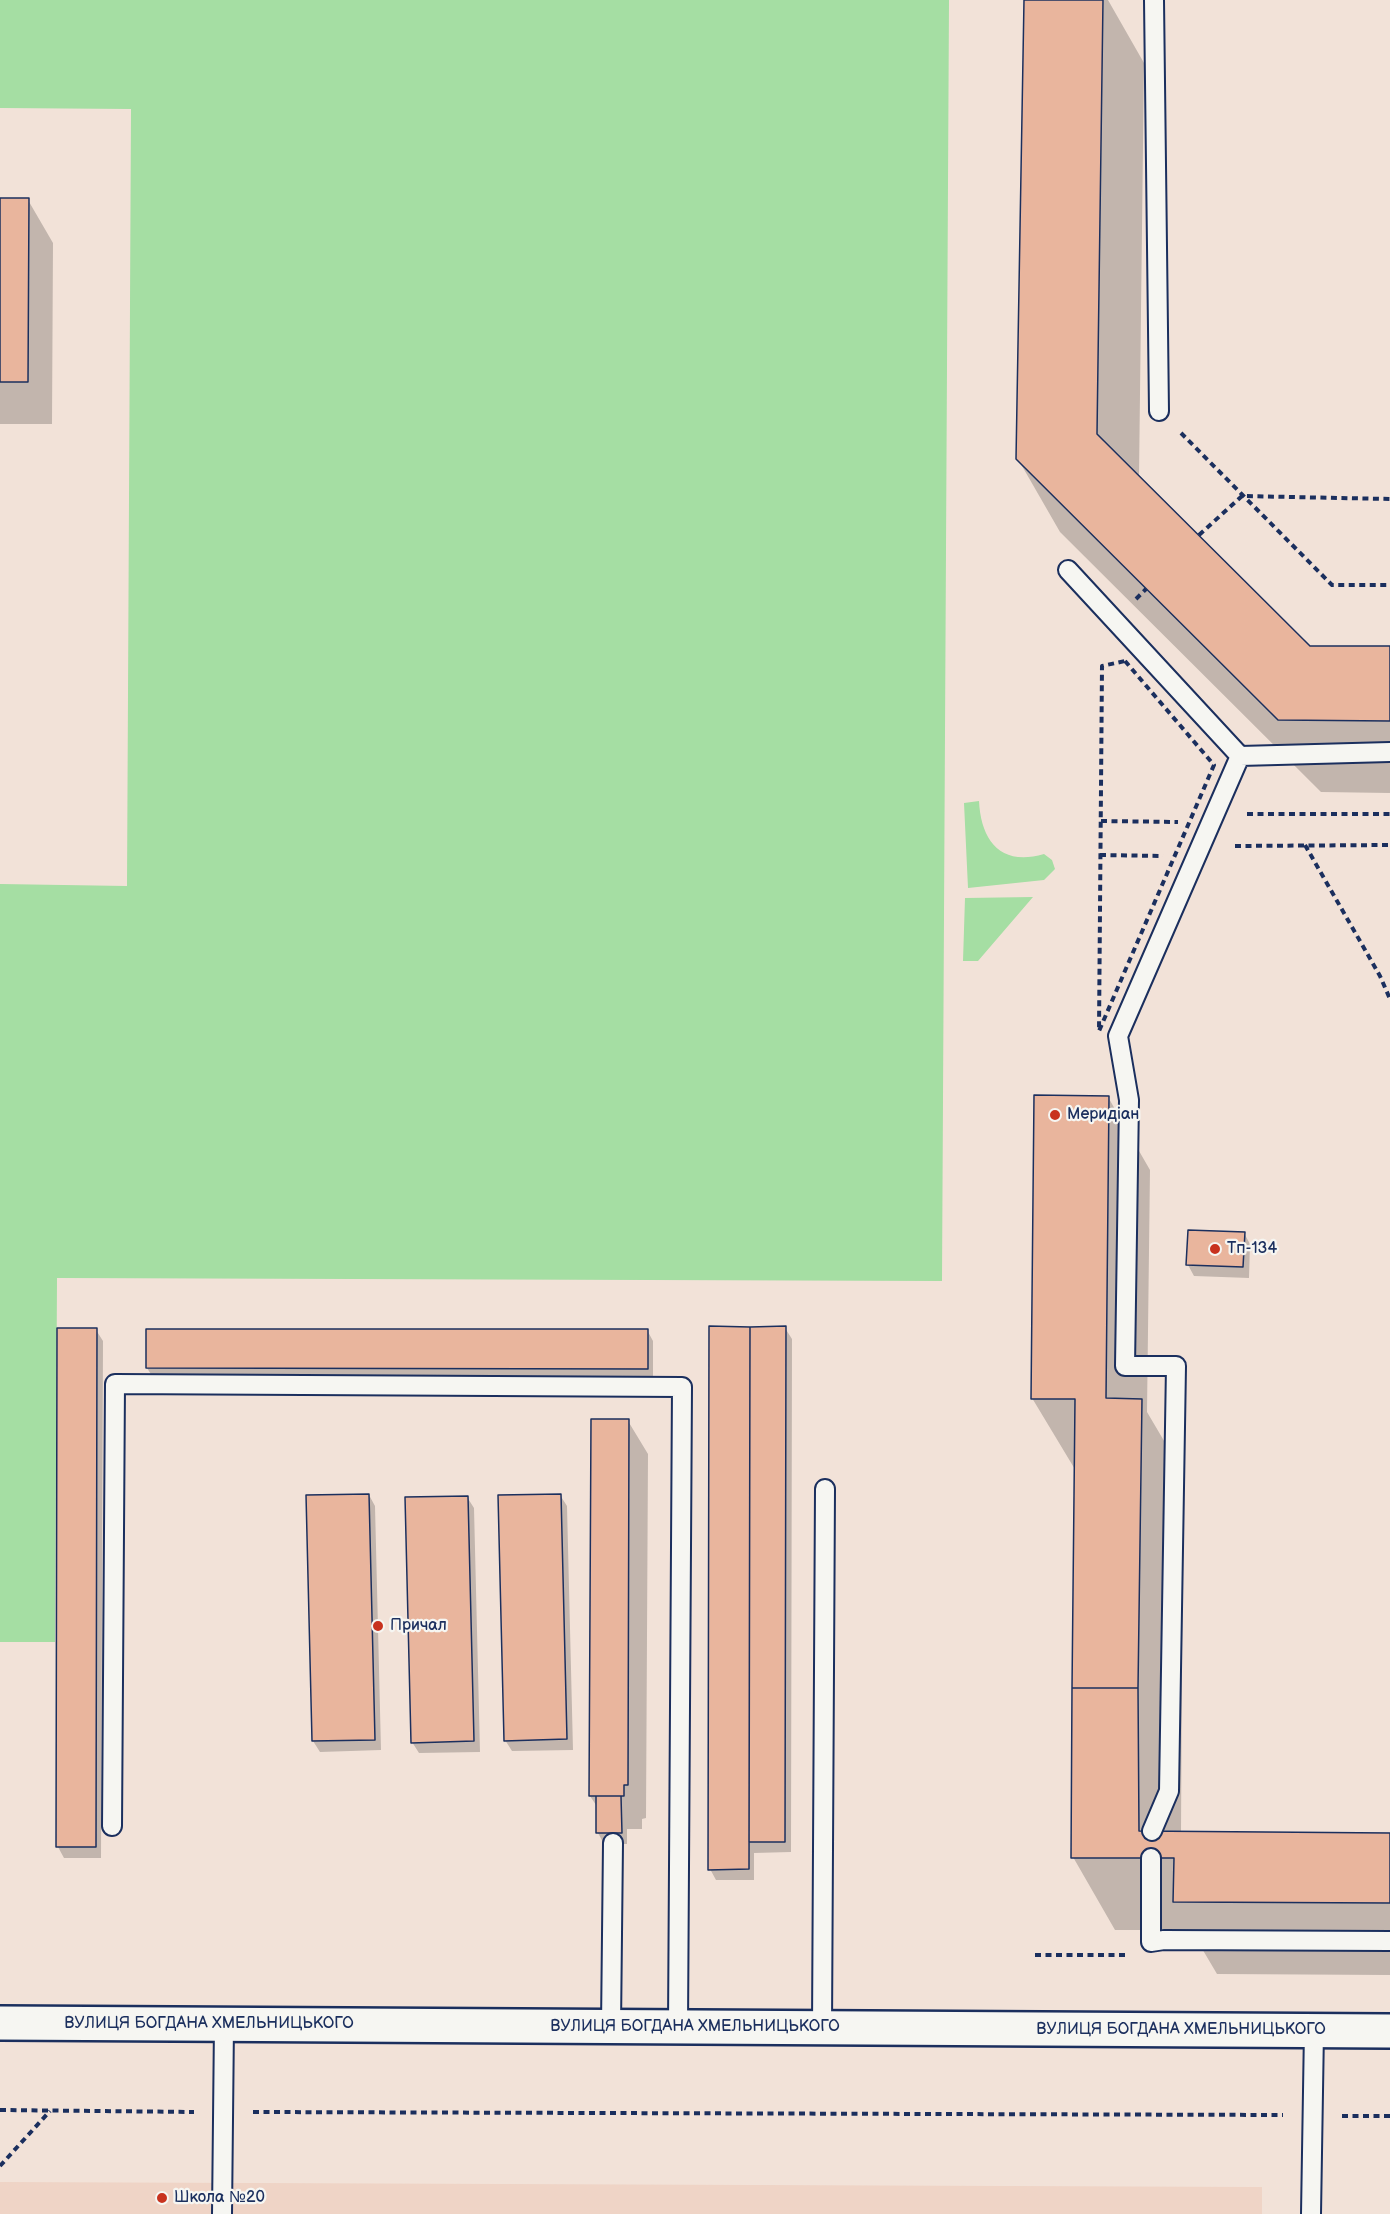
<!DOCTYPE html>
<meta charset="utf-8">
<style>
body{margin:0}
canvas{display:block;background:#f2e2d8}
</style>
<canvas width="1390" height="2214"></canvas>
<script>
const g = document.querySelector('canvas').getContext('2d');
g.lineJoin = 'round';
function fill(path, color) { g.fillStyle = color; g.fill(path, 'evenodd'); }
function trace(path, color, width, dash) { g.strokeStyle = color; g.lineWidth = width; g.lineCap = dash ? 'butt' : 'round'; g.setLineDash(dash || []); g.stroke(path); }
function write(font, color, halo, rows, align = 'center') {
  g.font = font + ' "Balsamiq Sans",sans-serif'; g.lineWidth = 4.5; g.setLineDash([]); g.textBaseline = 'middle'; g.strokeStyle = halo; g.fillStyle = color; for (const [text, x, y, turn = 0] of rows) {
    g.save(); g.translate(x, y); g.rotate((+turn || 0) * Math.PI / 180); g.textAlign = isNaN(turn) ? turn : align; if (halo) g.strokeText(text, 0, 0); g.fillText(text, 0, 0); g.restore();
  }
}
const built = new Path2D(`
 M0 2182 1262 2187V2214H0Z`);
const green = new Path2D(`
 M0 0H949L942 1281 57 1278 55 1642H0V884L127 886 131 109 0 108Z
 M979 801C981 840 1000 867 1044 854L1052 860 1055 869 1044 880 968 888 964 803Z
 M1033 897 978 961H963L965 898Z`);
const shadow = new Path2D(`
 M1026 0H1108L1144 63 1139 477 1309 647 1390 648V793L1321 792 1060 532 1018 459Z
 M0 200H28L53 243 52 424H0Z
 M1108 1097 1150 1170 1147 1412 1183 1473 1181 1833 1390 1834V1975L1217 1974 1191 1930H1115L1073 1857 1076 1471 1032 1398Z
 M1244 1233 1250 1244 1249 1278 1194 1276 1188 1265Z
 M785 1328 792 1339 791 1852 754 1853V1880H716L710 1869Z
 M96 1330 103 1341 101 1858H64L58 1847Z
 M647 1330 653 1341V1379H154L147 1368Z
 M628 1421 648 1454 646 1818 642 1819V1829H627V1844H604L598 1833V1808L590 1796Z
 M369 1495 375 1506 381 1750 320 1752 313 1741Z
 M560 1495 567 1506 573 1750 512 1751 505 1740Z
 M467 1497 474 1508 480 1752 419 1753 412 1742Z`);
const building = new Path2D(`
 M1024 0H1103L1097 434 1310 646H1390V721L1278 720 1016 459Z
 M0 198H29L28 382H0Z
 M1034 1095 1109 1096 1106 1398 1142 1399 1138 1688H1072L1075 1399H1031Z
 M1188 1230 1245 1232 1243 1267 1186 1265Z
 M709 1326 750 1327 749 1869 708 1870Z
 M786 1326 785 1842H749L750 1327Z
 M57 1328H97L96 1847H56Z
 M146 1329H648V1369L146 1368Z
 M591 1419H629L628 1785H624V1796H589Z
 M369 1494 375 1740 312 1741 306 1495Z
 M561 1494 567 1739 504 1741 498 1495Z
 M468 1496 474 1741 411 1743 405 1497Z
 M1072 1688H1138L1139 1831 1390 1833V1903L1173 1902 1174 1858H1071Z
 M596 1796H621L622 1833H596Z`);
const path = new Path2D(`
 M1181 433 1332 585H1390
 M1199 535 1242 496 1390 499
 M1136 599 1146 589
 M1125 661 1214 765 1099 1031 1102 666Z
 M1247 814H1390
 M1101 821 1178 822
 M1305 845 1380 976 1390 999
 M1235 846 1390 845
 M1100 855 1163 856
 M1035 1955H1125
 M0 2110 194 2112
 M253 2112 1283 2115
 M1342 2116H1390
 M0 2166 50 2111`);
const service = new Path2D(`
 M1154 0 1159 411
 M1068 570 1240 756 1390 752
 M112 1826 115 1384 682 1387 678 2026
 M1152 1831 1169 1791 1176 1366H1125L1129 1100 1118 1036 1240 756
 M1151 1858V1942L1164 1940 1390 1941
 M611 2026 613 1843
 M822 2027 825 1489
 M222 2214 224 2024
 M1311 2214 1314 2030`);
const tertiary = new Path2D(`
 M0 2023 1390 2031`);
const markers = [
 [1055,1115,6,"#c8321e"],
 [1215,1249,6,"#c8321e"],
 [378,1626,6,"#c8321e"],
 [162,2198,6,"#c8321e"]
];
const poiNames = [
 ["Меридіан",1067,1115],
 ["Тп-134",1227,1249],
 ["Причал",390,1626],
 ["Школа №20",174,2198]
];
const streetNames = [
 ["ВУЛИЦЯ БОГДАНА ХМЕЛЬНИЦЬКОГО",209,2024],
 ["ВУЛИЦЯ БОГДАНА ХМЕЛЬНИЦЬКОГО",695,2027],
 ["ВУЛИЦЯ БОГДАНА ХМЕЛЬНИЦЬКОГО",1181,2030]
];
fill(built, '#efd4c6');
fill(green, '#a5dea3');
fill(shadow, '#0003');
fill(building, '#e9b59d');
trace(building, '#1b2f5e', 1.5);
trace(service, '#1b2f5e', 22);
trace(tertiary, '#1b2f5e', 38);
trace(path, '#1b2f5e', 4, [6, 4.5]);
trace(service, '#f6f6f2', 18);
trace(tertiary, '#f6f6f2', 33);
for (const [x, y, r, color] of markers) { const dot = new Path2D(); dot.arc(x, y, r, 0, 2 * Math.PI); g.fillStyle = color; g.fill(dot); trace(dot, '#f6f6f2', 2); }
write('16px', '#1b2f5e', '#f6f6f2', poiNames, 'left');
write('16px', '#1b2f5e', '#f6f6f2', streetNames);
</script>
